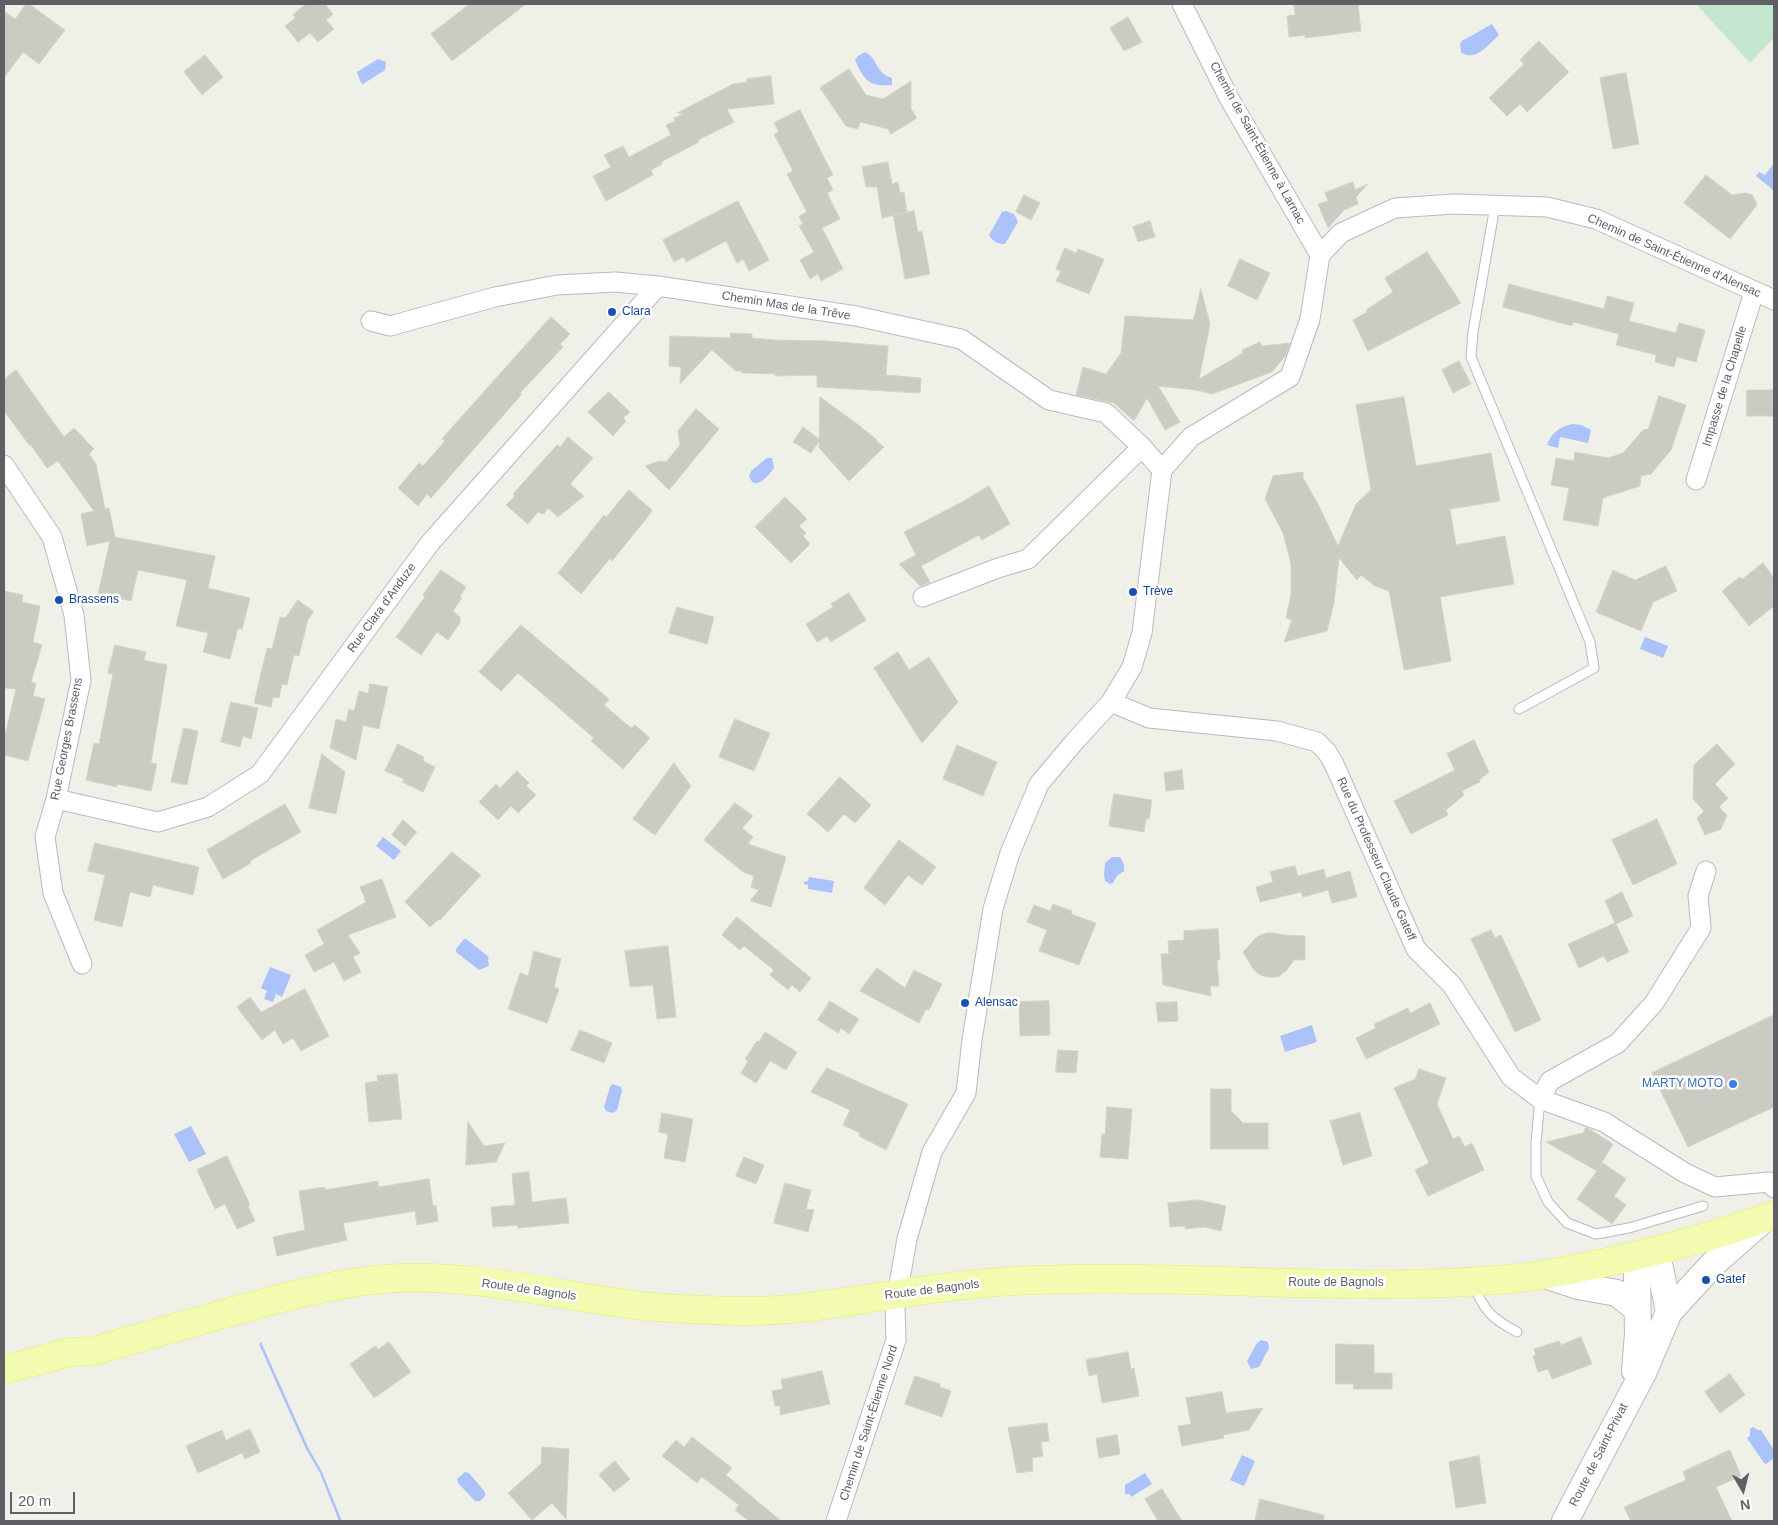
<!DOCTYPE html>
<meta charset="utf-8">
<style>
body{margin:0}
#map{position:relative;width:1778px;height:1525px;overflow:hidden;background:#eff0e7;font-family:Helvetica,sans-serif}
canvas{display:block}
.frame{position:absolute;inset:0;border:5px solid #5e6066;pointer-events:none}
.north{position:absolute;left:1718px;top:1465px;width:50px;height:50px;-webkit-text-stroke:4px #fff;paint-order:stroke;rotate:172deg;font-size:14px;font-weight:700;line-height:20px;text-align:center;color:#5e6066}
.north::after{content:'';display:block;margin:auto;width:18px;height:22px;background:#5e6066;clip-path:polygon(50% 0,100% 100%,50% 72%,0 100%)}
.scale{position:absolute;left:10px;top:1492px;width:65px;height:22px;box-sizing:border-box;border:2px solid #5e6066;border-top:0;padding-left:6px;font-size:15px;line-height:18px;white-space:nowrap;color:#5e6066;-webkit-text-stroke:4px #fff;paint-order:stroke}
</style>
<div id="map">
<canvas width="1778" height="1525"></canvas>
<div class="frame"></div>
<div class="north">N</div>
<div class="scale">20 m</div>
</div>
<script>
const g = document.querySelector('canvas').getContext('2d');
g.lineJoin = 'round';
function fill(path, color) { g.fillStyle = color; g.fill(path, 'evenodd'); }
function trace(path, color, width, dash) { g.strokeStyle = color; g.lineWidth = width; g.lineCap = dash ? 'butt' : 'round'; g.setLineDash(dash || []); g.stroke(path); }
function write(font, color, halo, rows, align = 'center') {
  g.font = font + ' Helvetica,sans-serif'; g.lineWidth = 5; g.setLineDash([]); g.textBaseline = 'middle'; g.strokeStyle = halo; g.fillStyle = color; for (const [text, x, y, turn = 0] of rows) {
    g.save(); g.translate(x, y); g.rotate((+turn || 0) * Math.PI / 180); g.textAlign = isNaN(turn) ? turn : align; if (halo) g.strokeText(text, 0, 0); g.fillText(text, 0, 0); g.restore();
  }
}
const green = new Path2D(`
 M1696 4H1774V38L1750 63Z`);
const water = new Path2D(`
 M1492 24 1499 35C1489 44 1475 63 1461 52L1460 44 1462 41Z
 M865 52C877 57 876 74 892 78V85C870 87 864 81 855 60L858 56Z
 M378 59 386 62 385 70 363 84 361 83 357 72Z
 M1774 163V189L1773 190 1756 176 1759 172 1765 175Z
 M1006 211 1014 214 1018 222 1005 244C998 244 993 242 989 235L1002 212Z
 M1573 424 1581 425 1591 430 1588 443 1560 437 1558 448 1547 445C1551 433 1561 426 1573 424Z
 M767 458H772L774 468C769 474 762 485 753 483L749 477 751 471Z
 M1645 637 1668 646 1663 658 1640 649Z
 M383 837 401 851 394 860 376 846Z
 M1112 857H1120L1124 864V871L1117 876 1113 883 1110 884 1105 881 1104 875 1105 863Z
 M809 877 834 881 832 893 808 889V885L804 884V882L808 881Z
 M464 939H466L489 957 488 959 489 966 479 970 456 952V949Z
 M270 967 291 975 282 997 276 994 273 1002 264 999 267 991 261 988Z
 M1312 1025 1317 1042 1285 1052 1280 1036Z
 M612 1084 621 1087 622 1091 617 1110 613 1113 606 1111 604 1107 610 1087Z
 M191 1126 206 1154 189 1162 174 1134Z
 M1261 1340 1268 1342 1269 1348 1259 1367 1251 1369 1247 1361 1257 1343Z
 M261 1342 308 1447 322 1472 342 1521H339L320 1473 306 1449 259 1344Z
 M1753 1427 1758 1430H1761L1774 1450V1458L1766 1464 1764 1463 1747 1438 1750 1436V1429Z
 M1242 1455 1255 1461 1244 1486 1230 1480Z
 M465 1472 469 1473 485 1492V1496L480 1501H475L458 1483 457 1479Z
 M1145 1473 1152 1484 1131 1497 1130 1494H1125V1485Z`);
const building = new Path2D(`
 M26 4H29L65 30 39 64 23 52 4 78V11L15 19Z
 M306 4H325L333 14 326 20 334 29 318 42 310 33 298 42 285 26 295 18 293 15Z
 M470 4H526L452 61 431 34Z
 M1294 4H1358L1361 31 1305 38V35L1289 37 1287 16 1295 15Z
 M1128 17 1142 42 1124 51 1110 28Z
 M1539 41 1569 72 1527 112 1520 104 1507 116 1489 98 1524 64 1520 60Z
 M205 55 223 77 202 95 184 72Z
 M849 69 866 95 883 99 911 81V109L917 118 891 134 888 129 860 122 858 129 846 126 820 88Z
 M1626 73 1639 144 1613 149 1600 78Z
 M771 76 774 104 727 109 734 122 698 140 699 142 661 162 662 164 651 170 653 175 606 201 593 176 611 167 604 155 623 146 629 157 671 135 666 125 675 121 674 118 683 114 677 113 733 84 747 82V79Z
 M800 110 833 175 827 178 833 190 827 193 840 219 822 228 843 269 821 281 818 274 810 279 800 260 814 252 799 226 803 224 799 216 807 212 787 174 793 171 774 134 779 132 774 123Z
 M888 162 892 184 898 182 900 193 904 192 907 212 882 218 877 187H866L862 167Z
 M1706 175 1732 195 1746 193 1752 195 1755 200 1757 205 1730 239 1684 203Z
 M1353 182 1355 190 1368 184 1356 197 1358 204 1344 210 1328 228 1318 204 1328 201 1325 193Z
 M1024 195 1040 203 1031 220 1016 212Z
 M738 201 769 260 749 271 743 259 737 263 726 241 686 262 684 257 674 262 663 240Z
 M914 211 918 232 922 231 930 274 905 279 893 215Z
 M1150 221 1155 237 1138 242 1133 227Z
 M1065 248 1076 253 1078 249 1104 259 1089 294 1056 281 1061 271 1056 269Z
 M1427 252 1461 303 1368 351 1353 320 1367 312 1366 310 1393 292 1385 278Z
 M1240 259 1270 273 1257 300 1228 286Z
 M1509 284 1604 309 1607 296 1634 303 1629 321 1676 333 1679 323 1705 330 1696 362 1677 357 1674 367 1655 362 1656 355 1616 345 1619 334 1573 322 1572 326 1503 307Z
 M1201 289 1210 324 1199 379 1243 353 1242 350 1260 342 1262 346 1290 343 1286 355 1272 372 1212 394 1196 390 1158 386 1180 422 1165 430 1147 398 1134 421 1114 403 1076 395 1083 367 1106 374 1121 353 1125 316 1193 320Z
 M551 317 570 334 560 344 563 347 520 393 522 394 431 498 427 494 418 506 398 488 419 463 423 466 445 441 442 439Z
 M731 333 752 334V338L775 340 827 341 888 346 886 375 921 378 920 393 817 387V375L775 376 776 374 742 373V371H736L712 350 680 384 681 367 669 366 670 336 730 338Z
 M1459 361 1471 384 1453 393 1442 370Z
 M16 370 64 437 74 428 94 449 89 454 96 464 105 509 109 508 115 537 215 556 208 588 250 598 242 629 238 628 230 659 203 652 208 633 176 626 187 580 138 570 131 601 98 594 110 541 87 546 81 514 94 511 58 461 47 468 31 445 30 446 4 411V380Z
 M1747 390H1774V416H1747Z
 M609 392 630 412 623 418 626 421 613 436 588 412Z
 M1659 396 1686 405 1671 450 1651 474 1641 476 1640 486 1603 498 1598 526 1563 520 1569 488 1551 485 1556 458 1574 461 1575 452 1608 458 1623 453 1643 430 1648 429Z
 M820 397 856 423 877 440 876 441 884 447 849 481 819 448V441L811 453 793 442 803 427 819 439Z
 M1404 397 1416 466 1491 453 1500 501 1450 509 1456 545 1505 536 1514 584 1440 597 1451 661 1404 670 1389 591 1375 586 1361 575 1357 580 1339 558 1334 603 1327 631 1284 642 1292 620 1286 618 1291 595V564L1283 533 1265 499 1273 476 1303 472V478L1318 504 1338 546 1356 504 1371 490 1356 405Z
 M696 409 719 429 669 490 645 466 660 461 666 462 680 445 678 431Z
 M568 437 593 458 570 484 584 496 558 517 548 508 544 514 538 512 528 524 506 505 515 496 513 494 557 445 560 447Z
 M989 486 1010 524 982 540 979 535 921 566 930 582 920 586 899 564 916 555 904 532 964 501Z
 M629 490 652 510 650 514 612 561 610 558 581 594 558 573 604 515 606 517Z
 M785 497 807 519 799 526 806 533 803 536 810 544 791 563 755 527Z
 M1763 563 1774 578V606L1749 626 1722 591 1740 577 1742 579Z
 M1666 566 1677 591 1653 602 1641 631 1596 612 1613 570 1635 580Z
 M441 570 466 587 460 596 462 598 453 611 460 617V623L448 640 437 632 421 655 396 637 425 597 423 595Z
 M4 591 23 595 22 602 40 606 33 642 42 645 31 682 36 683 33 696 45 699 28 761 4 755V740L16 689 4 688Z
 M849 593 866 620 831 642 827 636 817 642 806 624 833 607 831 604Z
 M298 600 314 612 308 619 299 656 294 655 287 685 282 684 279 698 273 697 271 707 254 703 267 648 272 649 280 617 285 618Z
 M677 607 714 617 707 644 669 633Z
 M521 625 609 699 604 705 631 728 635 725 650 738 623 769 591 741 594 738 518 673 501 691 479 672Z
 M115 645 146 652 144 660 167 665 151 763 157 764 151 791 117 784V787L86 780 94 743 99 744 113 674 108 673Z
 M898 652 909 670 929 657 958 702 922 743 874 668Z
 M370 684 388 687 379 729 363 725 356 760 330 748 336 719 346 722 349 709 354 711 359 691 368 693Z
 M231 702 258 708 251 739 243 736 240 747 221 742Z
 M735 719 770 733 754 771 719 757Z
 M184 728 198 731 187 785 171 782Z
 M1474 740 1489 772 1479 780 1480 782 1462 791 1464 795 1446 810 1448 815 1411 834 1394 801 1455 770 1447 754Z
 M398 744 424 757 423 761 435 767 423 792 402 782 404 779 385 771Z
 M1717 744 1735 764 1715 784 1728 798 1719 807 1727 815 1721 829 1705 835 1697 818 1704 811 1693 799 1694 765Z
 M957 745 997 762 983 796 943 779Z
 M322 754 345 772 336 814 309 808Z
 M674 763 691 786 655 835 633 819Z
 M1182 770 1184 789 1166 791 1164 773Z
 M517 771 529 783 526 786 536 795 518 813 511 806 498 820 479 802 496 784 500 788Z
 M840 777 871 805 855 823 844 814 828 832 807 814Z
 M1114 794 1152 800 1149 819H1146L1144 832 1109 826Z
 M735 803 753 816 742 828 753 837 748 844 786 857 771 907 750 901 759 890 751 887 754 876 743 872 704 840Z
 M285 804 301 832 250 861 251 863 223 879 207 850Z
 M1657 819 1677 864 1633 885 1612 840Z
 M403 820 417 832 405 846 392 835Z
 M899 840 936 867 922 885 908 875 885 905 864 888Z
 M95 843 199 867 193 895 153 885 150 897 130 892 122 927 94 920 105 875 88 871Z
 M452 852 481 875 440 920 439 919 430 927 405 902Z
 M1295 866 1298 876 1324 869 1326 878 1350 871 1357 897 1332 903 1328 890 1303 897 1301 892 1260 902 1256 887 1273 882 1270 872Z
 M382 879 396 917 348 935 360 953 353 957 361 972 344 981 334 962 314 972 305 955 324 944 317 930 366 902 360 887Z
 M1622 892 1633 916 1616 924 1629 952 1607 962 1604 956 1579 968 1568 944 1615 923 1605 901Z
 M1053 904 1072 911 1071 914 1096 923 1079 965 1039 951 1047 930 1027 922 1034 905 1050 911Z
 M737 917 811 978 800 992 792 985 788 990 770 975 774 970 744 946 740 950 722 935Z
 M1218 929 1220 960H1217L1219 986H1210L1211 996 1163 985 1161 954H1169L1168 941 1184 940V931Z
 M1491 930 1495 938 1501 935 1541 1020 1515 1032 1471 939Z
 M1267 933H1275L1283 935 1305 936V960H1294L1287 970 1278 977H1268L1260 975 1254 970 1243 952 1258 936Z
 M668 946 676 1017 657 1019 653 985 630 987 625 951Z
 M534 951 561 959 554 987 559 989 547 1023 508 1009 520 973 528 976Z
 M877 968 905 988 914 970 942 984 929 1010 926 1009 919 1023 860 991Z
 M305 989 329 1036 301 1051 293 1038 283 1044 275 1030 262 1040 237 1007 250 997 261 1012Z
 M830 1001 859 1019 849 1034 841 1028 838 1033 818 1020Z
 M1049 1001 1050 1035 1020 1036 1019 1002Z
 M1177 1002 1178 1021 1158 1022 1156 1003Z
 M1430 1003 1440 1024 1366 1059 1356 1038 1376 1028 1374 1024 1408 1008 1410 1013Z
 M1774 1015V1107L1688 1147 1652 1073Z
 M580 1030 612 1043 604 1063 571 1050Z
 M765 1032 797 1052 786 1070 770 1061 756 1083 741 1073 748 1061 745 1059 757 1041 759 1042Z
 M1058 1050 1078 1051 1076 1073 1056 1072Z
 M827 1068 908 1104 886 1150 859 1136 860 1133 843 1125 850 1110 811 1092Z
 M1419 1069 1446 1078 1437 1104 1453 1139 1459 1136 1465 1147 1472 1143 1484 1170 1428 1196 1415 1170 1429 1163 1394 1088 1415 1079Z
 M397 1074 402 1119 369 1122 365 1083 378 1081 377 1076Z
 M1211 1089H1231V1111L1243 1123H1268V1149H1211Z
 M1107 1107 1132 1109 1128 1159 1100 1157 1102 1134H1105Z
 M662 1113 693 1119 685 1162 664 1158 668 1134 659 1132Z
 M1360 1113 1372 1156 1343 1165 1330 1121Z
 M468 1122 484 1146 505 1143 496 1162 466 1165Z
 M1586 1127 1613 1144 1598 1169 1603 1163 1626 1179 1614 1196 1626 1205 1612 1224 1577 1199 1597 1171 1546 1142 1583 1133Z
 M227 1156 250 1205 248 1206 255 1221 237 1229 225 1204 215 1209 197 1170Z
 M744 1157 764 1165 756 1184 736 1176Z
 M529 1172 532 1202 566 1198 569 1223 518 1228 517 1225 493 1227 491 1207 515 1205 512 1174Z
 M429 1179 433 1206 436 1205 438 1221 417 1225 415 1211 343 1223 347 1240 277 1256 273 1237 305 1230 299 1191 325 1187V1190L378 1181V1187Z
 M785 1183 811 1190 806 1209 814 1210 808 1232 774 1223Z
 M1199 1200 1226 1206 1221 1231 1205 1227 1185 1229V1226L1170 1227 1168 1203Z
 M1581 1337 1592 1364 1552 1379 1548 1369 1538 1372 1533 1356 1536 1355 1534 1349 1559 1341 1561 1345Z
 M389 1342 411 1372 374 1398 350 1364 375 1346 378 1349Z
 M1336 1344 1374 1345V1373H1392V1389H1353L1354 1384H1336Z
 M1128 1352 1131 1369 1134 1368 1139 1396 1102 1403 1097 1374 1089 1376 1086 1360Z
 M822 1371 830 1404 780 1415V1406H775L772 1391 783 1389 781 1380Z
 M1730 1374 1745 1395 1720 1413 1705 1392Z
 M915 1376 940 1384V1387L951 1391 942 1417 905 1404Z
 M1222 1392 1226 1413 1263 1408 1249 1430 1223 1435 1224 1438 1182 1446 1178 1426 1191 1424 1186 1398Z
 M1047 1423 1049 1441 1041 1442 1043 1456 1032 1458 1033 1471 1017 1473 1008 1428Z
 M250 1429 260 1452 245 1459 242 1453 198 1473 186 1446 222 1430 226 1440Z
 M1117 1435 1120 1454 1099 1458 1096 1439Z
 M692 1437 732 1468 726 1475 781 1521H749L735 1510 739 1505 702 1477 697 1483 662 1456 676 1440 684 1447Z
 M542 1447 569 1449 566 1519 552 1503 532 1520 508 1493 541 1464Z
 M1730 1450 1741 1476 1716 1487 1732 1521H1631L1624 1507 1686 1480 1683 1472Z
 M1479 1456 1486 1503 1456 1508 1449 1462Z
 M615 1461 630 1479 614 1492 599 1475Z
 M1162 1489 1182 1521H1158L1145 1499Z
 M1260 1499 1324 1515V1521H1255Z`);
const lane = new Path2D(`
 M1495 206 1473 332 1471 357 1590 642 1594 668 1519 709
 M1540 1099 1536 1142V1176L1548 1202 1567 1223 1596 1234 1629 1228 1703 1206
 M1473 1284C1485 1312 1491 1318 1517 1332`);
const street = new Path2D(`
 M1182 4 1229 98 1320 255
 M371 321 390 326 495 297 557 285 615 282 658 286 856 316 961 339 1049 400 1106 413 1142 447 1162 470
 M4 465 52 537 74 615 81 680 56 799 45 837 53 893 82 964
 M1696 480 1754 292
 M923 597 998 568 1028 559 1142 447
 M1111 702 1149 718 1277 731 1317 742 1327 752 1334 764 1416 949 1452 985 1511 1077 1540 1099 1604 1122 1685 1173 1715 1187 1769 1182 1774 1188
 M56 799 158 822 208 807 260 774 430 543 658 286
 M1540 1099 1550 1081 1618 1043 1654 1003 1701 928 1698 896 1706 871
 M836 1521 896 1340 895 1307 907 1239 932 1152 966 1093 972 1040 993 909 1010 853 1039 784 1076 740 1111 702 1132 667 1142 633 1162 470 1191 437 1290 377 1310 319 1320 255 1341 233 1395 208 1454 204 1547 207 1596 219 1774 300`);
const secondary = new Path2D(`
 M1545 1275 1578 1286 1617 1293 1637 1309
 M1635 1371 1638 1334 1637 1272 1648 1254 1660 1268 1669 1312
 M1565 1521 1643 1373 1669 1312 1714 1263 1764 1219`);
const primary = new Path2D(`
 M4 1370 70 1352 93 1351C142 1337 191 1323 241 1309 293 1295 346 1280 400 1278 473 1275 549 1293 621 1303 661 1309 700 1310 740 1311 789 1312 837 1303 885 1296 935 1288 987 1281 1038 1280 1195 1274 1352 1293 1509 1279 1537 1277 1565 1271 1593 1265 1655 1253 1714 1236 1774 1215`);
const markers = [
 [612,312,5,"#1a4fb4"],
 [1133,592,5,"#1a4fb4"],
 [59,600,5,"#1a4fb4"],
 [965,1003,5,"#1a4fb4"],
 [1733,1084,5,"#3f7fe0"],
 [1706,1280,5,"#1a4fb4"]
];
const streetNames = [
 ["Chemin de Saint-Étienne à Larnac",1257,143,61],
 ["Chemin de Saint-Étienne d'Alensac",1674,256,24],
 ["Chemin Mas de la Trêve",786,306,9],
 ["Impasse de la Chapelle",1725,386,-73],
 ["Rue Clara d'Anduze",382,608,-54],
 ["Rue Georges Brassens",67,739,-79],
 ["Rue du Professeur Claude Gateff",1376,859,66],
 ["Route de Bagnols",1336,1283],
 ["Route de Bagnols",529,1290,8],
 ["Route de Bagnols",932,1290,-7],
 ["Chemin de Saint-Étienne Nord",869,1423,-72],
 ["Route de Saint-Privat",1599,1455,-63]
];
const transitNames = [
 ["Clara",622,312],
 ["Trève",1143,592],
 ["Brassens",69,600],
 ["Alensac",975,1003],
 ["Gatef",1716,1280]
];
const shopNames = [
 ["MARTY MOTO",1723,1084]
];
fill(green, '#c5e6ce');
fill(water, '#abc2fb');
fill(building, '#cbcbc3');
trace(building, '#d4d4c5', 1);
trace(lane, '#b9bac0', 11);
trace(street, '#b9bac0', 21);
trace(secondary, '#babbc2', 28);
trace(primary, '#ebeb64', 29);
trace(lane, '#fff', 9);
trace(street, '#fff', 19);
trace(secondary, '#fff', 26);
trace(primary, '#f3fbb0', 28);
for (const [x, y, r, color] of markers) { const dot = new Path2D(); dot.arc(x, y, r, 0, 2 * Math.PI); g.fillStyle = color; g.fill(dot); trace(dot, '#fff', 2); }
write('12px', '#5e6066', '#fff', streetNames);
write('12px', '#164399', '#fff', transitNames, 'left');
write('12px', '#366cbe', '#fff', shopNames, 'right');
</script>
